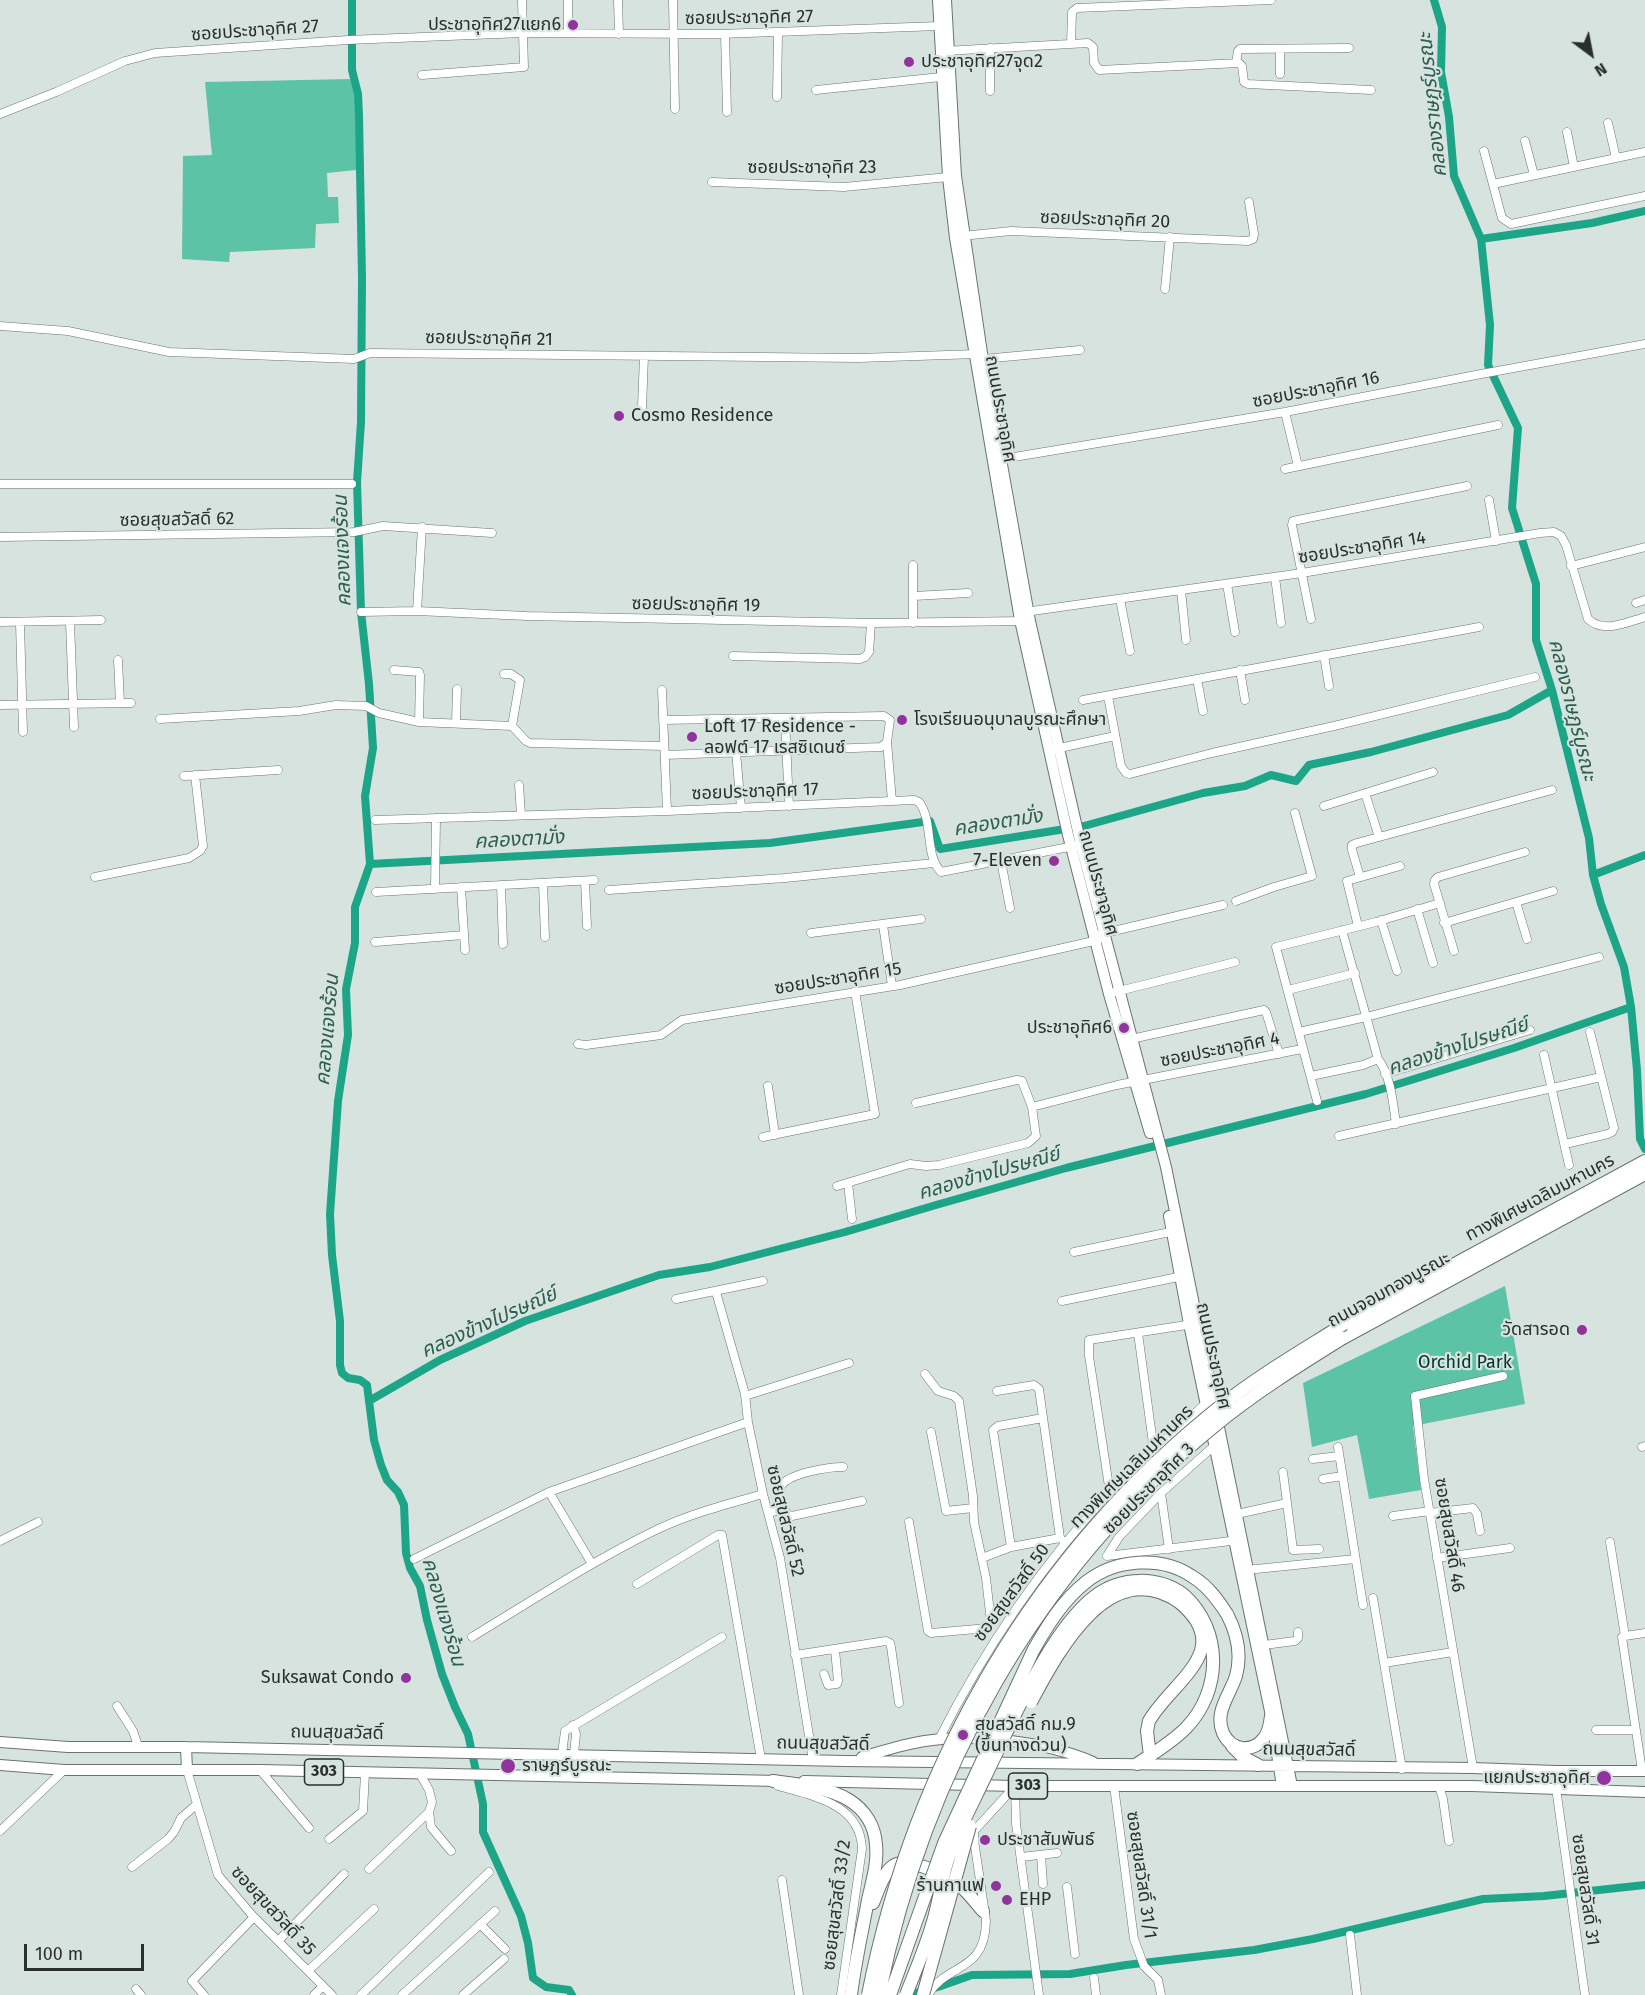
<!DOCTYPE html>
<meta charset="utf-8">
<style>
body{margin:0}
#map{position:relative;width:1645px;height:1995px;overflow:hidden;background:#d7e3df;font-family:"Fira Sans",sans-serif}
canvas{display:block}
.north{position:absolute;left:1561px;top:24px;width:60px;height:60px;-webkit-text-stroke:4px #d7e3df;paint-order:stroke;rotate:148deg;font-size:16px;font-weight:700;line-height:24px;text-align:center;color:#2a2f2d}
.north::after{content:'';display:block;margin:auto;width:21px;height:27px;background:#2a2f2d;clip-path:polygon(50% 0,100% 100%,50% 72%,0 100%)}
.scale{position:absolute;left:24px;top:1944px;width:120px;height:27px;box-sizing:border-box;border:3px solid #2a2f2d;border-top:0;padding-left:8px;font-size:18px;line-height:21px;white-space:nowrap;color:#2a2f2d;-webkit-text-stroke:4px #d7e3df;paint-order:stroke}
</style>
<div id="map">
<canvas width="1645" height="1995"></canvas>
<div class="north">N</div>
<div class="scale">100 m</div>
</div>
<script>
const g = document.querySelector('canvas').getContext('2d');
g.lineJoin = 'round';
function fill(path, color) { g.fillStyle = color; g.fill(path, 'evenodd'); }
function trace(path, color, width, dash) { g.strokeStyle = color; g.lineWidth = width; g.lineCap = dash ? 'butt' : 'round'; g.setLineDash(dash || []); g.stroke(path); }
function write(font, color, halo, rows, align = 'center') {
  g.font = font + ' "Fira Sans","Noto Sans Thai",sans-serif'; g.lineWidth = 4.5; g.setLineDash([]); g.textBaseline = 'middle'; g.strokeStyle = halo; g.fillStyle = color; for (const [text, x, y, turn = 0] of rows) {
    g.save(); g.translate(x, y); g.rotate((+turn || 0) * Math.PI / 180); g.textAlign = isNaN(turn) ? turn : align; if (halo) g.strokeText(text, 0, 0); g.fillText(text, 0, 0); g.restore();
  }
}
const green = new Path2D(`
 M351 79C363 99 357 146 356 170L327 173 328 197H338L339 223 316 224 315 248 230 252 229 262 182 259 183 156 212 155 205 82Z
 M1505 1286 1525 1404 1413 1426 1421 1490 1369 1499 1357 1435 1312 1447 1303 1383Z`);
const canal = new Path2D(`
 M352 0V70L358 94 359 115 362 278 361 422 357 482 361 612 369 684 373 748 365 796 370 864 355 907V943L346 989 348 1035 338 1101 330 1214 332 1255 340 1321V1365L342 1373 348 1378 360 1380 367 1385 374 1440 381 1465 387 1480 398 1492 404 1505 406 1553 410 1568 420 1586 427 1620 442 1674 455 1707 468 1734 483 1804V1832L521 1916 528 1943 533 1978 546 1987 569 1990 572 1995
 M1434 0 1442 27 1441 72 1449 117 1454 176 1481 239 1490 325 1488 365 1518 428 1512 508 1536 584V640L1552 690 1589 838 1593 875 1601 904 1624 967 1631 1007 1637 1070 1640 1139 1645 1149
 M1481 239 1592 223 1645 211
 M370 864 770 843 930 821 940 849 1084 826 1203 793 1245 786 1271 775 1296 781 1309 765 1371 752 1508 715 1552 690
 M1593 875 1645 855
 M369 1401 440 1360 525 1321 659 1275 710 1267 845 1232 936 1205 1066 1168 1366 1094 1514 1048 1631 1007
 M908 1995 938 1987 972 1975 1070 1974 1126 1965 1254 1950 1313 1939 1483 1899 1544 1896 1645 1885`);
const minor = new Path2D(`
 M568 0V33
 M618 0 619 34
 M673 0 675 109
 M725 34 727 112
 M1071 44 1072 12 1077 8 1271 0
 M990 48V91
 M1280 49V74
 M944 51 1088 43 1093 47 1094 63 1099 70 1239 63 1242 66 1244 82 1248 84 1371 90
 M1236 63 1238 51 1240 49 1349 48
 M422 75 524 67 522 0
 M816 90 941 77
 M777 97 778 33
 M0 114 56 92 125 61 155 53 348 40 523 33 720 34 939 26
 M1608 123 1616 158
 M1567 132 1574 167
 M1525 141 1534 175
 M1484 151 1502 218 1511 224 1645 196
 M712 182 844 187 948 177
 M1493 184 1645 152
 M962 236 1011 231 1248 241 1253 239 1254 234 1249 202
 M1165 289 1170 237
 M0 326 68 331 169 352 354 359 370 353 859 358 977 354
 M983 359 1080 350
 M642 408 644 356
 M1285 412 1298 466
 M996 460 1285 412 1481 374 1645 344
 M1285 469 1498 425
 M0 484H352
 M1489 500 1496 541
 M0 537 354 532 383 526 492 533
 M913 565V623
 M1571 566 1645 547
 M1275 577 1281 623
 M1227 584 1235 632
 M1181 590 1186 640
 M914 596 968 593
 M1120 599 1130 651
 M1636 603 1645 600
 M417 611 422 527
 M361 612 417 611 527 616 871 623 1025 621
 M1025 612 1302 573 1540 533 1554 532 1561 536 1566 545 1588 619C1604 634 1627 622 1645 617
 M1311 619 1292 525 1293 521 1467 486
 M0 622 101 620
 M70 622 74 727
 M20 623 23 732
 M1324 655 1329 686
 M733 656 860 659 865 657 869 652 871 623
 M118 660 120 703
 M394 670 419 672 420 675 419 722
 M1240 670 1245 700
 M504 674H511L520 680 512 726
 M1197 679 1203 711
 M662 690 667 811
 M1108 696 1121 766 1126 773 1130 774 1212 753 1334 726 1535 677
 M1083 700 1479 627
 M0 705 131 703
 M785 718 789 806
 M160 719 299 711 336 705 366 706 379 713 419 722 512 726 526 741 530 743 664 746
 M663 720 884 716 890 720 887 742 881 747 665 755
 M456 723 457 689
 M887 742 892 801
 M1055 749 1115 736
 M736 752 741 808
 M184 776 278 770
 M519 785 521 815
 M1365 793 1379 837
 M1324 806 1433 772
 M375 820 667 811 914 800 919 802C934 822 924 854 941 872L1074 846
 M1001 861 1010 908
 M95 877 189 858 200 851 203 846 195 775
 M1360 877 1352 850V845L1357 843 1552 790
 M585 881 587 926
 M543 883 545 937
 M501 885 503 944
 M461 887 465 950
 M435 889 436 818
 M609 890 785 878 934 863
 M376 892 594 880
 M1236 901 1274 887 1312 876 1295 813
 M1516 902 1553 891
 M1417 909 1433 963
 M1381 920 1397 971
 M1444 923 1516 902 1527 939
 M883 925 892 986
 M1358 926 1347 881 1400 866
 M1342 930 1378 1059C1391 1076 1393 1103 1396 1124
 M811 933 921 919
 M1101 934 1223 905
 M375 942 464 935
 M1454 951 1434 884 1435 880 1438 877 1525 852
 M1288 990 1355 973
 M1115 992 1235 962
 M1299 1032 1366 1017 1599 957
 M1131 1039 1264 1010 1266 1012 1279 1054
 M578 1044 586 1045 661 1035 682 1020 900 985 1098 940
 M1544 1055 1569 1165
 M1385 1074 1530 1030
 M1311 1076 1363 1065 1378 1059
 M768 1086 775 1135
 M1317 1101 1276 947 1376 922 1440 903
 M1032 1107 1117 1085 1302 1049
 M1339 1136 1601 1077
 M763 1137 875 1114 855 991
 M1565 1144 1608 1134 1612 1132 1614 1128 1590 1032
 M848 1183 852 1219
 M837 1186 910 1164 926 1166 939 1165 1028 1143 1036 1136 1032 1107 1022 1081 1017 1080 916 1103
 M1074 1252 1175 1231
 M716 1292 745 1394 748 1422 763 1494 780 1558 813 1760
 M676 1299 763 1281
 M1062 1301 1183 1276
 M1138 1333 1154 1451
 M997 1391 1034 1385 1039 1389 1060 1538 1066 1543
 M745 1396 849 1363
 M931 1432 946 1511 973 1508
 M1338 1447 1363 1605
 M1642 1447 1645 1446
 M1313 1459 1339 1456
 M1323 1479 1342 1476
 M549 1492 592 1564
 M1110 1493 1089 1356V1340L1193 1324
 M1161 1493 1169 1549
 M1287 1503 1293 1550 1319 1549
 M784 1509 788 1515 792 1516 862 1501
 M769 1513 784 1509C782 1503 778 1492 781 1486 789 1473 829 1467 843 1467
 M1430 1513 1473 1508 1477 1514 1480 1531
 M1237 1514 1287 1503 1283 1472
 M1393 1516 1430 1511
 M909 1522 928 1631 931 1633 988 1628 991 1622 986 1578 974 1522 973 1496 959 1401 954 1396 938 1391 925 1374
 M0 1541 38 1522
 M1610 1542 1625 1636 1622 1637 1642 1771
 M1011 1547 993 1430 998 1426 1043 1418
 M1107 1556 1119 1537 1161 1493 1214 1446
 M1107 1556 1239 1540
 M982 1558 1011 1547 1060 1538
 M1437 1558 1510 1548
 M414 1559 549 1492 748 1422
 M1246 1570 1355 1559
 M637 1584 718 1535H722L761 1759
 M1373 1598 1402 1769
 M1625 1636 1645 1633
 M472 1637C533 1600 594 1560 658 1529 692 1513 728 1504 763 1494
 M1264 1645 1295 1641 1298 1638V1632
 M795 1655 886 1641 890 1643 891 1647 899 1703
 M1384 1663 1453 1652
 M824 1674 828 1685 837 1684 838 1681 835 1650
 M117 1706 133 1731 138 1746
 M573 1725 576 1734 574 1754
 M1596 1730H1635
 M939 1739C984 1650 1041 1566 1109 1493 1139 1461 1174 1433 1206 1403
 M562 1754 565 1731 722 1637
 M1473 1768 1424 1479 1415 1396 1503 1376
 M187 1770 218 1875 252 1915 332 1995
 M260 1770 309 1828
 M420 1774 429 1790 432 1802 429 1812 431 1827 451 1851
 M778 1786C813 1796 861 1804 862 1849L841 1995
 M1015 1786 1016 1824 1039 1995
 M1114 1786 1134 1939 1144 1966 1158 1980 1161 1995
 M1439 1786 1443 1799 1449 1841
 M1556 1788 1585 1995
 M0 1831 64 1770
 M329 1839 363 1811 365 1773
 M1041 1855 1043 1884
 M1021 1857 1057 1853
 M132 1867 168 1839 174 1832 181 1818 196 1805
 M369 1869 429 1812
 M782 1880 799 1995
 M1067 1887 1075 1954
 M480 1924 505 1949
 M1350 1935 1357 1995
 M278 1941 344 1874
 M308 1971 374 1909
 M1094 1978 1096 1995
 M136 1989 141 1995
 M204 1995 192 1981 254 1917
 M314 1995 323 1986
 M361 1995 489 1872
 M402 1995 495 1911
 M463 1995 504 1959
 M928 1995C947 1962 985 1974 986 1921L974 1840V1831L1015 1786`);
const major = new Path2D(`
 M938 0 948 177 955 238 1020 620 1068 835 1109 994 1150 1133
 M946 0 956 176 982 353 1030 621 1081 845 1166 1167 1292 1786
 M1169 1216 1189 1324 1271 1716 1282 1786
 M0 1742 68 1747H186L845 1761 1473 1768 1555 1771H1645
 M186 1747 187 1770
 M862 1757C883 1751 904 1744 925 1741 976 1733 1047 1742 1093 1762
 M0 1765 64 1770H260L779 1781
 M804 1781 1015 1786H1472L1645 1792`);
const highway = new Path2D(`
 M1344 1324 1645 1161
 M1343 1338 1645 1174
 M1227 1614C1237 1633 1242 1654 1236 1676 1230 1695 1214 1712 1223 1733 1231 1750 1252 1754 1264 1738 1269 1732 1270 1724 1271 1716
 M1232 1746 1243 1757 1258 1765
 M1150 1756 1147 1731 1149 1721C1172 1681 1237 1650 1179 1602
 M1137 1764C1154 1753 1171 1743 1186 1728 1222 1691 1223 1630 1184 1595
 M773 1781C797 1784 828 1787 849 1800 865 1810 875 1826 876 1845 878 1863 872 1882 868 1900 862 1932 855 1963 851 1995
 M873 1903C878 1891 883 1873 893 1866 906 1856 946 1874 958 1884 968 1892 975 1902 983 1911`);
const highwayBridge = new Path2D(`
 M1031 1702C1058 1652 1109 1554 1179 1602
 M868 1995C914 1761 1035 1553 1223 1404 1261 1374 1303 1350 1344 1324
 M879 1995C925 1771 1035 1573 1212 1428 1253 1394 1298 1366 1343 1338
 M890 1995 944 1843 1033 1651C1047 1626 1063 1600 1086 1582 1115 1559 1162 1555 1193 1577 1208 1586 1218 1600 1227 1614
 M906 1995C916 1969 927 1944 934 1918 940 1897 942 1876 949 1856 959 1828 974 1801 987 1773 1012 1722 1050 1630 1095 1596 1121 1576 1159 1576 1184 1595
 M923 1995 970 1826`);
const markers = [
 [573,25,6,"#91339d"],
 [909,62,6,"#91339d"],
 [619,416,6,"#91339d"],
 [902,720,6,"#91339d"],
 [692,737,6,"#91339d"],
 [1054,861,6,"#91339d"],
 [1124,1028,6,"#91339d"],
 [1582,1330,6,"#91339d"],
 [406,1678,6,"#91339d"],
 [963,1735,6,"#91339d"],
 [508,1766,8,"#91339d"],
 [1604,1778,8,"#91339d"],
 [985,1840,6,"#91339d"],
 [996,1886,6,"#91339d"],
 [1007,1900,6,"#91339d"]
];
const shields = [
 [324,1772,39],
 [1028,1786,39]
];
const shieldNames = [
 ["303",324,1772],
 ["303",1028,1786]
];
const streetNames = [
 ["ซอยประชาอุทิศ 27",749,18,-1],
 ["ซอยประชาอุทิศ 27",255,31,-4],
 ["ซอยประชาอุทิศ 23",812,168],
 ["ซอยประชาอุทิศ 20",1105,220,2],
 ["ซอยประชาอุทิศ 21",489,339,1],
 ["ซอยประชาอุทิศ 16",1316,390,-11],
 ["ถนนประชาอุทิศ",1000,409,80],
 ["ซอยสุขสวัสดิ์ 62",177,520,-1],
 ["ซอยประชาอุทิศ 14",1362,548,-9],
 ["ซอยประชาอุทิศ 19",696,605,1],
 ["ซอยประชาอุทิศ 17",755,792,-2],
 ["ถนนประชาอุทิศ",1098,883,75],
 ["ซอยประชาอุทิศ 15",838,979,-9],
 ["ซอยประชาอุทิศ 4",1220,1050,-11],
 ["ทางพิเศษเฉลิมมหานคร",1540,1198,-28],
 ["ถนนจอมทองบูรณะ",1389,1290,-29],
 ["ถนนประชาอุทิศ",1213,1356,78],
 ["ทางพิเศษเฉลิมมหานคร",1132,1467,-45],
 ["ซอยประชาอุทิศ 3",1149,1489,-45],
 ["ซอยสุขสวัสดิ์ 52",785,1521,77],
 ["ซอยสุขสวัสดิ์ 46",1449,1535,81],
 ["ซอยสุขสวัสดิ์ 50",1012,1593,-54],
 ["ถนนสุขสวัสดิ์",337,1733,1],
 ["ถนนสุขสวัสดิ์",823,1744,1],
 ["ถนนสุขสวัสดิ์",1309,1750,1],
 ["ซอยสุขสวัสดิ์ 31/1",1141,1875,82],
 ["ซอยสุขสวัสดิ์ 31",1585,1890,82],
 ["ซอยสุขสวัสดิ์ 33/2",837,1905,-83],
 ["ซอยสุขสวัสดิ์ 35",273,1911,47]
];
const poiNames = [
 ["ประชาอุทิศ27แยก6",561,25,"right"],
 ["ประชาอุทิศ27จุด2",921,62],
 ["Cosmo Residence",631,416],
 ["โรงเรียนอนุบาลบูรณะศึกษา",914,720],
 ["Loft 17 Residence -",704,727],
 ["ลอฟต์ 17 เรสซิเดนซ์",704,748],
 ["7-Eleven",1042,861,"right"],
 ["ประชาอุทิศ6",1112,1028,"right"],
 ["วัดสารอด",1570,1330,"right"],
 ["Suksawat Condo",394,1678,"right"],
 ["สุขสวัสดิ์ กม.9",975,1725],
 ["(ขึ้นทางด่วน)",975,1746],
 ["ราษฎร์บูรณะ",522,1766],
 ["แยกประชาอุทิศ",1590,1778,"right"],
 ["ประชาสัมพันธ์",997,1840],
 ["ร้านกาแฟ",984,1886,"right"],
 ["EHP",1019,1900]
];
const parkNames = [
 ["Orchid Park",1465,1363]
];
const waterNames = [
 ["คลองราษฎร์บูรณะ",1433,105,-96],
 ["คลองแจงร้อน",343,551,-92],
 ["คลองราษฎร์บูรณะ",1572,710,76],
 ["คลองตามั่ง",998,823,-9],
 ["คลองตามั่ง",519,840,-3],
 ["คลองแจงร้อน",328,1030,-85],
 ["คลองข้างไปรษณีย์",1458,1047,-18],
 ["คลองข้างไปรษณีย์",989,1174,-16],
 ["คลองข้างไปรษณีย์",489,1323,-24],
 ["คลองแจงร้อน",443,1612,74]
];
fill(green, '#5dc3a7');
trace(canal, '#1da587', 8);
trace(minor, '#697470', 9);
trace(major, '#697470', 12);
trace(highway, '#697470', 14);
trace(minor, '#fff', 8);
trace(major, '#fff', 10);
trace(highway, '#fff', 12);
trace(highwayBridge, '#697470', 14, []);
trace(highwayBridge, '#fff', 12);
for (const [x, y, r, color] of markers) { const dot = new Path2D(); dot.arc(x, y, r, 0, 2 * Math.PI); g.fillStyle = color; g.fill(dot); trace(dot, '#d7e3df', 2); }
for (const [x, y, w] of shields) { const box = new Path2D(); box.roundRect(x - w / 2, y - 13, w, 26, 4.5); g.fillStyle = '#d7e3df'; g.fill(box); trace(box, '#2a2f2d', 1.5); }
write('bold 16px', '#2a2f2d', null, shieldNames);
write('18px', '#2a2f2d', '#d7e3df', streetNames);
write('18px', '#2a2f2d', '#d7e3df', poiNames, 'left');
write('18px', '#00372b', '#d7e3df', parkNames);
write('italic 20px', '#2c5e50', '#d7e3df', waterNames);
</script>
